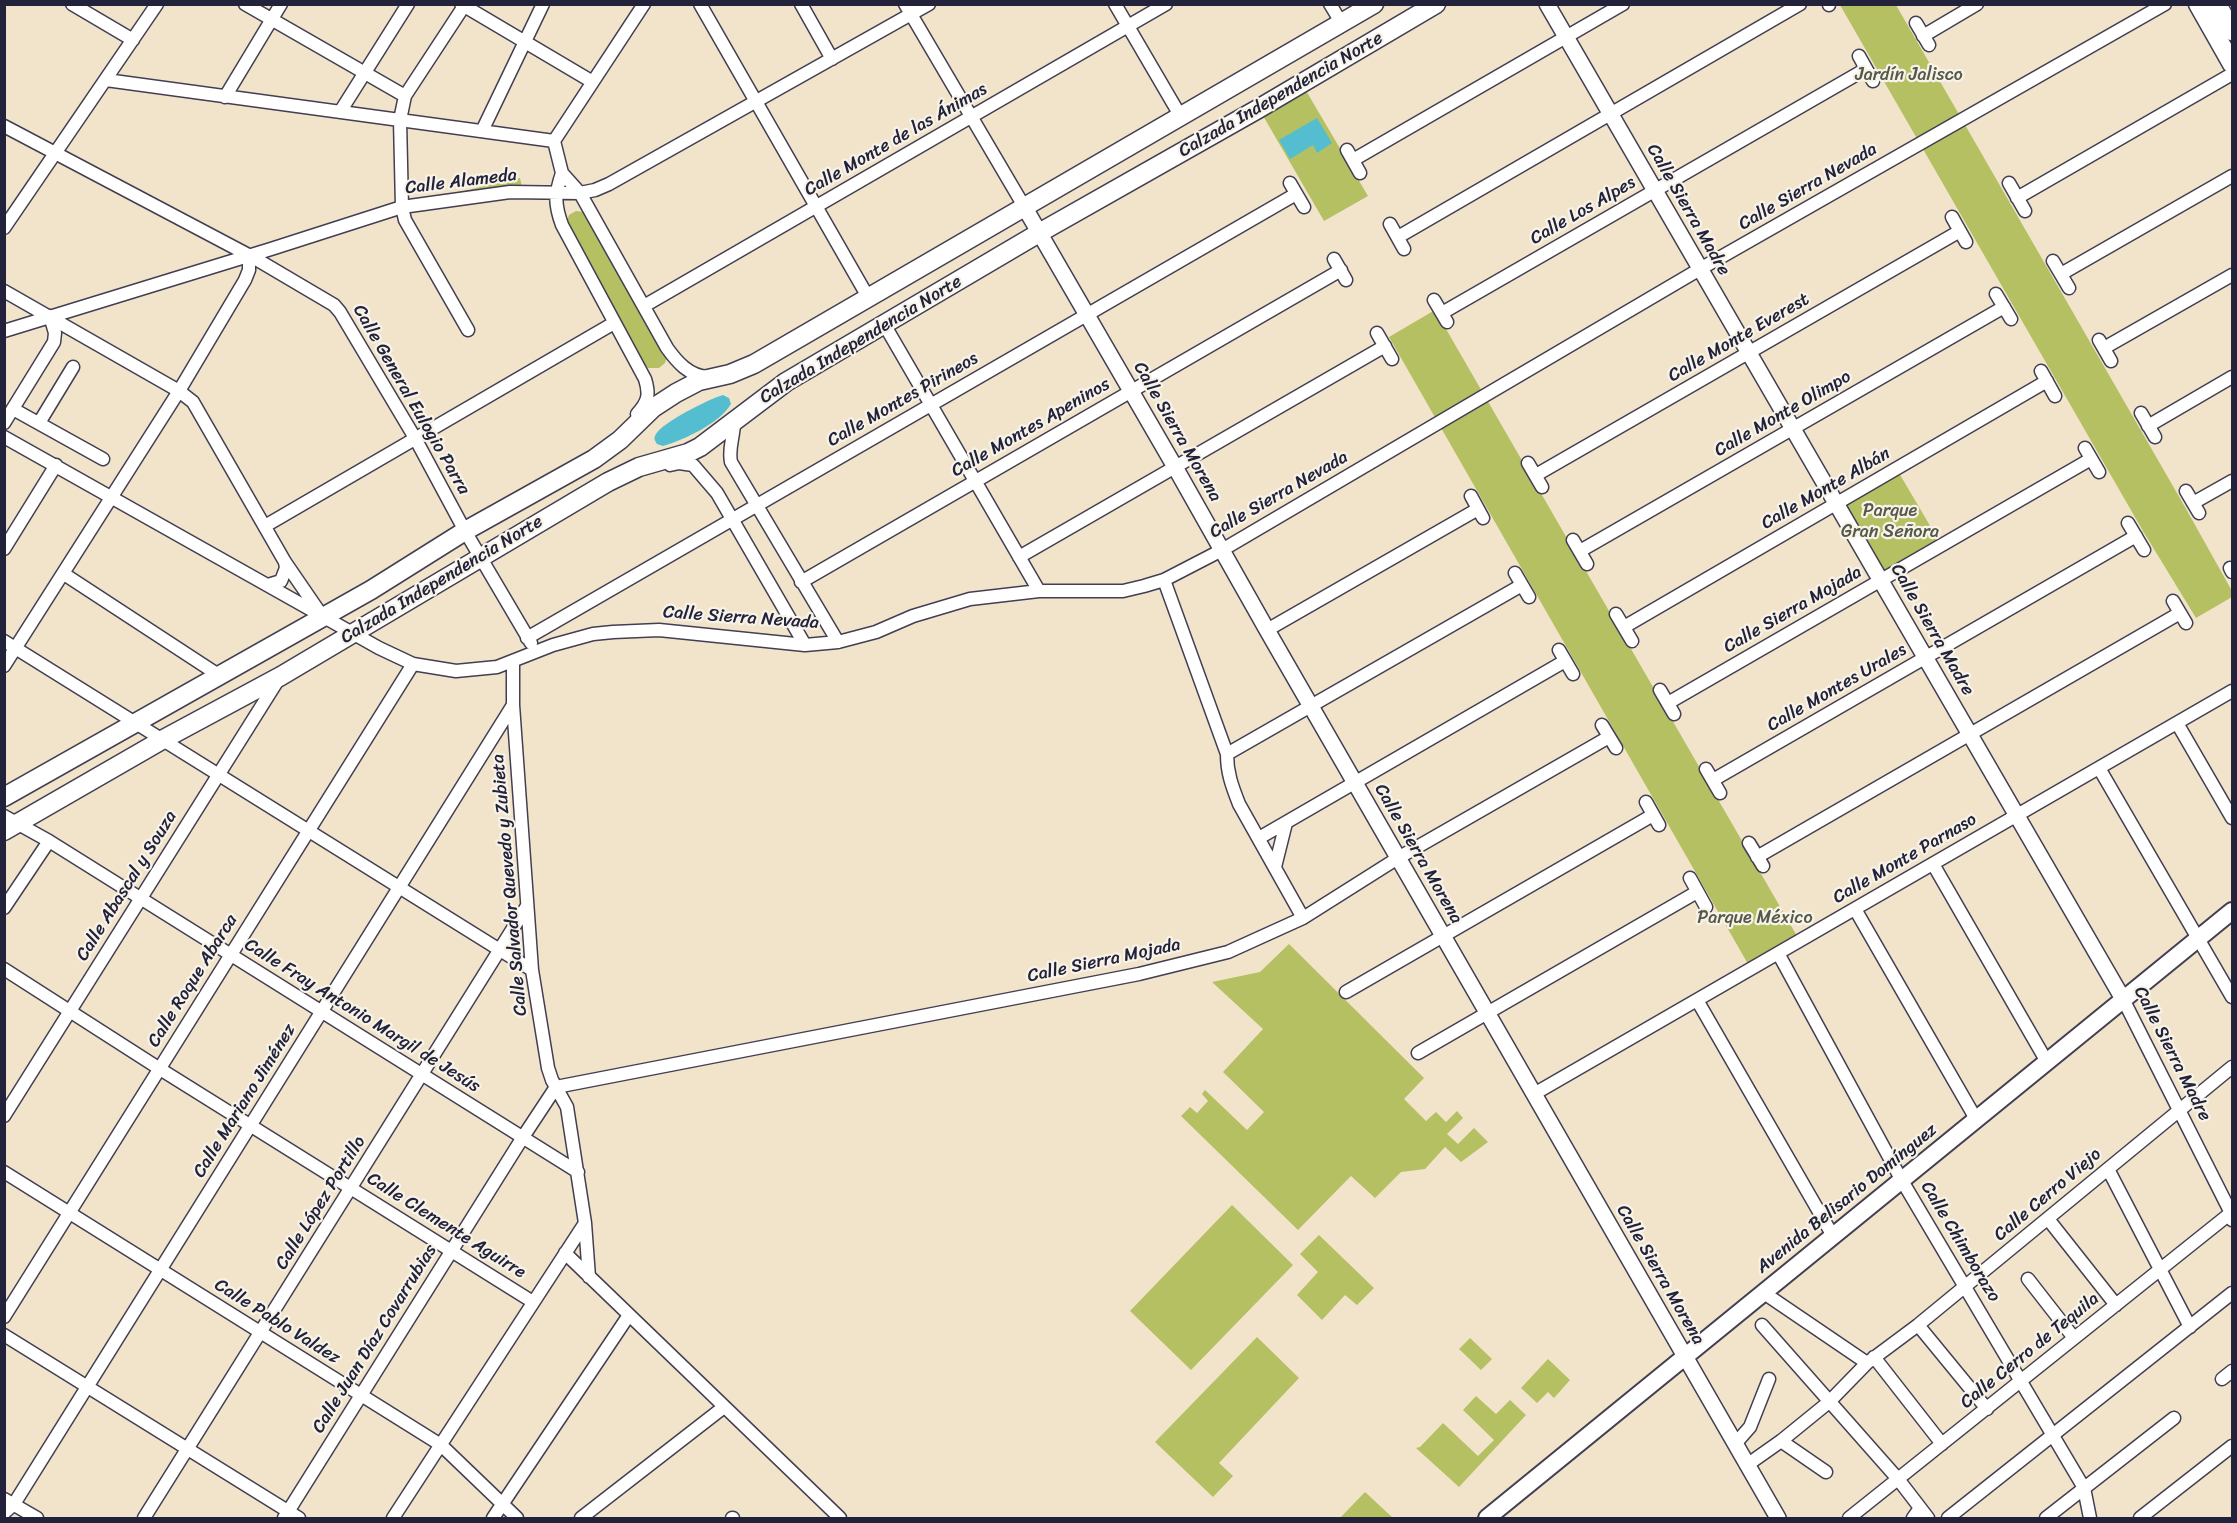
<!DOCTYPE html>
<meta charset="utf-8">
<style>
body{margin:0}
#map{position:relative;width:2237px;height:1523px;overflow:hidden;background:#f2e4cb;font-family:Sriracha,sans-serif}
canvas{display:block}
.frame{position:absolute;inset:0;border:6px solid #22223b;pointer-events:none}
</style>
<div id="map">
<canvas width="2237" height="1523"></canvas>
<div class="frame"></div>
</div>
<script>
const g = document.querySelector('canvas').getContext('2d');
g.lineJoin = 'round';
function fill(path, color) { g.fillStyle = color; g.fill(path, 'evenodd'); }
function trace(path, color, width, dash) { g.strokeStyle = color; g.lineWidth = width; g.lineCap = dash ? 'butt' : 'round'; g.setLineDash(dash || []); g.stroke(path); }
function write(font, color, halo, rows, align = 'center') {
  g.font = font + ' Sriracha,sans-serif'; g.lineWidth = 4.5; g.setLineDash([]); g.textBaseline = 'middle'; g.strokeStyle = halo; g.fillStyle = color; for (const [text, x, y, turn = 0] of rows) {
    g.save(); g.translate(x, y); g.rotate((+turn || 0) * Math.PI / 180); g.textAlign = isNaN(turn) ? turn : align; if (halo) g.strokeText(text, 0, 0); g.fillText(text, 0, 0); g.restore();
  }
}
const green = new Path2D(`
 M1840 5H1896L2185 507 2232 591V597L2196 618 2143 531Z
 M1305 89 1368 196 1324 221 1262 114Z
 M520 178 522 187 445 195Z
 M576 211 584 212 667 356 665 363 659 368H648L642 362 566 223 569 215Z
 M1435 310 1797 936 1748 964 1389 337Z
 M1899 473 1939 541 1882 573 1844 506Z
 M1289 944 1424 1078 1404 1099 1426 1121 1436 1112 1446 1122 1457 1111 1463 1118 1447 1134 1458 1144 1474 1128 1488 1142 1461 1162 1445 1147 1425 1169 1401 1172 1375 1198 1351 1176 1298 1230 1181 1116 1190 1107 1197 1113 1208 1101 1202 1094 1205 1090 1247 1130 1264 1112 1223 1072 1263 1029 1212 982 1260 972Z
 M1232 1205 1293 1265 1191 1370 1130 1311Z
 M1319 1235 1374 1288 1357 1305 1345 1295 1322 1320 1297 1295 1318 1272 1300 1254Z
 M1257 1337 1299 1378 1219 1463 1233 1476 1213 1497 1155 1442Z
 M1470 1338 1492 1359 1481 1370 1459 1349Z
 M1548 1359 1570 1380 1554 1398 1548 1392 1537 1403 1521 1388Z
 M1476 1396 1496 1414 1510 1400 1526 1415 1459 1487 1416 1448 1420 1447 1443 1423 1478 1456 1494 1440 1463 1410Z
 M1365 1492 1393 1518H1340Z`);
const water = new Path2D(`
 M1317 118 1332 143 1317 153 1313 145 1290 159 1279 140Z
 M723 395 729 398 731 404C720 423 684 440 663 446L657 444C655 440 653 439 656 434 663 422 709 399 723 395Z`);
const minor = new Path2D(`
 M72 4 133 40
 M245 4 405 96
 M461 4 591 81
 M700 4 868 297
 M801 4 832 59
 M905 4 1025 208
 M1115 4 1181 117
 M1330 4 1342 24
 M1829 4V5
 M464 6 405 96 400 120 402 207 405 220 468 330
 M1916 23 1929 45
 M1923 36 1977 4
 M1859 56 1873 81
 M106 80 554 141
 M225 97 281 4
 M340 112 408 4
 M4 126 256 259 334 305 340 312 415 438 465 531 531 643
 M482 131 543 4
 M554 141 562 173 580 193 667 348C677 362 689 376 708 377
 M554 141 644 4
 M1347 150 1360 173
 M1353 160 1623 4
 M562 173C555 194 554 203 562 225L645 379C650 395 648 402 637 414
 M1290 183 1304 207
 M2009 183 2025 211
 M2017 198 2232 74
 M1952 217 1966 242
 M1390 224 1404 249
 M4 228 157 4
 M1398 237 1800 4
 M1334 259 1346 280
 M2053 261 2069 288
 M2061 274 2232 176
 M4 291 179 391 193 402 285 562 320 613
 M1996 294 2011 319
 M1434 300 1447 322
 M644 306 1166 4
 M1442 313 1866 69
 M884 324 1039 591
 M4 331 271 249 402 207 510 192 580 193 595 190 609 184 929 4
 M1377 333 1392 359
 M2099 340 2111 361
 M2104 348 2232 275
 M2041 371 2055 396
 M13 409 103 459
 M2141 413 2155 437
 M734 422C734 437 728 448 731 462L838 642
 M4 423 54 342 55 333 50 316
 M39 423 73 367
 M2148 426 2232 377
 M4 437 379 648 413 664 456 671 497 667 553 645 593 634 613 632 659 630 805 645 838 642 876 632 913 616 970 599 1039 591H1123L1144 586 1164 580 1222 550 1700 269 2165 4
 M2085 448 2099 472
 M1528 463 1542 487
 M670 465 679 463 693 465 717 493 805 645
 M1536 475 1960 231
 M2186 491 2199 513
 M1471 496 1483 518
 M2193 503 2232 481
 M2128 523 2144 550
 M265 526 614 323
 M1573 540 1587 564
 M4 549 56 465
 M1580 551 2004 307
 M1019 557 1385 346
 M2230 568 2232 572
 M1515 573 1529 597
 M64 574 220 676
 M1164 580 1227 754C1227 773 1232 786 1239 804L1303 918
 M801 582 1341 270
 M268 585 281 581 286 568 285 562
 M2173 601 2186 623
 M1616 614 1632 641
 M1624 627 2047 381
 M1267 630 1478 509
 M527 638 1296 194
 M4 641 532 970
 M1559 650 1573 674
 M513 662V705L532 970 548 1068 552 1080 567 1107 585 1223 589 1277
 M4 666 179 391 245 280 249 270V256
 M1660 690 1674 714
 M1668 703 2091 459
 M2177 723 2232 818
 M1602 725 1616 748
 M1227 754 1522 585
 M2099 768 2232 997
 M1706 769 1720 793
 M1713 780 2136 536
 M1646 802 1659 825
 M4 816 49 841 578 1172
 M1259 838 1565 661
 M1749 843 1763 866
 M1757 857 2180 613
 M1933 864 2047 1062
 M1275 867 1286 823
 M1690 878 1706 907
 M4 908 49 841
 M1855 909 1976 1119
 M1778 953 1901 1179 2084 1488 2090 1518
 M4 969 160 1069 533 1302
 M1346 992 1653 815
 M2123 999 2231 1213 2232 1220
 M1697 1000 1833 1236
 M1418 1053 1697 892
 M1534 1094 2232 691
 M4 1116 278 680
 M2108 1169 2190 1327
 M4 1172 441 1445 517 1518
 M2048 1219 2116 1305
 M565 1253 840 1518
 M2028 1279 2074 1338
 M1764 1293 1867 1363
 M4 1317 413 664
 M1762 1325 1898 1479 1928 1518
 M1918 1325 1987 1409
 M4 1335 299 1518
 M1874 1357 1942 1444
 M2222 1379 2232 1371
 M1781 1441 1826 1472
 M1735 1444 1750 1427 1769 1379
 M1747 1465 1781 1441 1829 1402 1867 1363 1918 1325 2232 1067
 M4 1499 37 1518
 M4 1513 14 1504 513 705
 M144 1518 527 906
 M284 1518 523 1137 556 1087 1139 974 1228 952 1303 918 1398 858 1609 737
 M393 1518 585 1223
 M493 1518 629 1315
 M581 1518 724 1407
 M732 1518H733
 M1849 1518 2232 1212
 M1913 1518 1920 1508
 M1948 1518 2232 1293
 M2046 1518 2174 1418
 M2140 1518 2232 1446`);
const tertiary = new Path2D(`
 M1547 4 2123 999
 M1025 208 1175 467 1267 630 1778 1518`);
const secondary = new Path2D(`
 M1487 1518 2232 911`);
const primary = new Path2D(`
 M2198 4 2232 64
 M2217 4 2232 31
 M4 797 371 590 465 531 594 459 620 440 653 408 676 393 699 381 730 374 754 364 1374 4
 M4 831 162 740 281 676 608 482 639 467 688 453 700 447 786 382 1039 233 1258 109 1436 4`);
const parkNames = [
 ["Jardín Jalisco",1909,75],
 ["Parque",1890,511],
 ["Gran Señora",1890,532],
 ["Parque México",1755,918]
];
const streetNames = [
 ["Calzada Independencia Norte",1281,95,-30],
 ["Calle Monte de las Ánimas",896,140,-30],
 ["Calle Alameda",461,182,-7],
 ["Calle Sierra Nevada",1808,187,-30],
 ["Calle Sierra Madre",1688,210,60],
 ["Calle Los Alpes",1583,211,-30],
 ["Calle Monte Everest",1739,338,-30],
 ["Calzada Independencia Norte",861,340,-31],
 ["Calle General Eulogio Parra",411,400,60],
 ["Calle Montes Pirineos",903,400,-30],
 ["Calle Monte Olimpo",1783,414,-30],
 ["Calle Montes Apeninos",1031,428,-30],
 ["Calle Sierra Morena",1177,432,60],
 ["Calle Monte Albán",1826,489,-30],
 ["Calle Sierra Nevada",1279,495,-30],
 ["Calzada Independencia Norte",442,580,-31],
 ["Calle Sierra Mojada",1793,610,-30],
 ["Calle Sierra Nevada",741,618,4],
 ["Calle Sierra Madre",1932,630,60],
 ["Calle Montes Urales",1837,688,-30],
 ["Calle Sierra Morena",1418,854,60],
 ["Calle Monte Parnaso",1905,859,-30],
 ["Calle Salvador Quevedo y Zubieta",510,885,-95],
 ["Calle Abascal y Souza",127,886,-58],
 ["Calle Sierra Mojada",1104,961,-12],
 ["Calle Roque Abarca",193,981,-58],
 ["Calle Fray Antonio Margil de Jesús",362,1016,32],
 ["Calle Sierra Madre",2172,1054,63],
 ["Calle Mariano Jiménez",245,1101,-58],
 ["Calle Cerro Viejo",2048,1195,-40],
 ["Avenida Belisario Domínguez",1847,1199,-39],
 ["Calle López Portillo",321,1203,-58],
 ["Calle Clemente Aguirre",446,1226,32],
 ["Calle Chimborazo",1960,1242,59],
 ["Calle Sierra Morena",1660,1275,60],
 ["Calle Pablo Valdez",277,1322,32],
 ["Calle Juan Díaz Covarrubias",375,1339,-58],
 ["Calle Cerro de Tequila",2030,1351,-39]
];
fill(green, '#b4c062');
fill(water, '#54bed0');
trace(minor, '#413f51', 15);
trace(tertiary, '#413f51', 18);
trace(secondary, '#413f51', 20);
trace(primary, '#413f51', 21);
trace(minor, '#fff', 12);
trace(tertiary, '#fff', 15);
trace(secondary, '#fff', 16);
trace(primary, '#fff', 18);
write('18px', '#555949', '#f7f3e8', parkNames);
write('18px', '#22223b', '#f7f3e8', streetNames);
</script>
